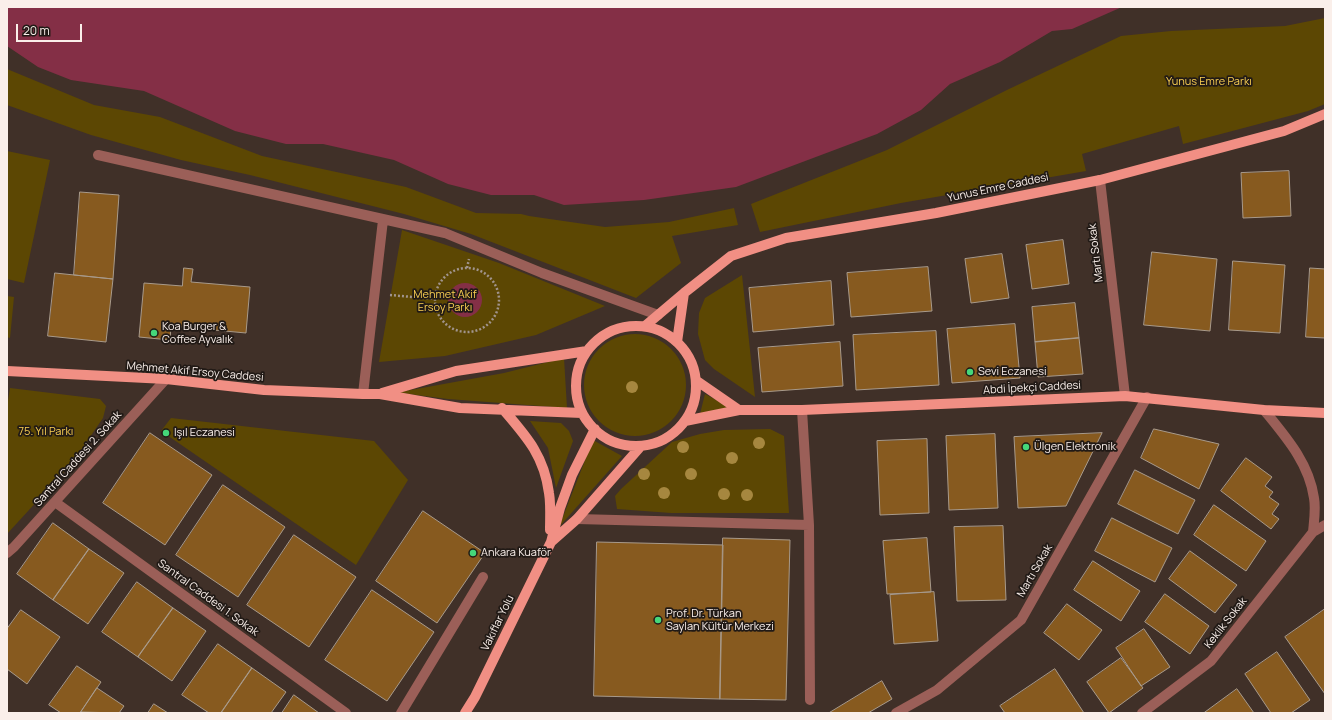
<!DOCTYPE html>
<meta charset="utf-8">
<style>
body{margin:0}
#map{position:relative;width:1332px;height:720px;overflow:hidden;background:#403028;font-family:Manrope,sans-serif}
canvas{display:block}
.frame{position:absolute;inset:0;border:8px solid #faefea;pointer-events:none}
.scale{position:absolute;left:16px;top:24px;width:66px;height:18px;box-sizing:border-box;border:2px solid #faefea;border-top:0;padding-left:5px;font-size:12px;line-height:14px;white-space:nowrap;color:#faefea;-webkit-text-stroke:3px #211a16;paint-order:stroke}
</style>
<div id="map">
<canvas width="1332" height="720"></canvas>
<div class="frame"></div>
<div class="scale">20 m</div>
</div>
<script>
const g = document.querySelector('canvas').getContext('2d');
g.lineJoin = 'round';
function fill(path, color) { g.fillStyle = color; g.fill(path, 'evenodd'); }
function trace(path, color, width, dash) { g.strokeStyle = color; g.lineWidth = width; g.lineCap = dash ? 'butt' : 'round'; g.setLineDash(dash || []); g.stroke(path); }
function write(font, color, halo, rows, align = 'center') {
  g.font = font + ' Manrope,sans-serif'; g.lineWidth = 3.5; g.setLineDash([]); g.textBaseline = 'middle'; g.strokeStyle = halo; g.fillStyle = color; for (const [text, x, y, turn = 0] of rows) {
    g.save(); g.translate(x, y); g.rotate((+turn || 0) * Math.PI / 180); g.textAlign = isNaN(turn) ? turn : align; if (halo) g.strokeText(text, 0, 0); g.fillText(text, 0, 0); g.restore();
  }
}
const green = new Path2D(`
 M1325 18V104L1308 111 1183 144 1179 126 1082 154 1086 171 901 203 760 232 751 204 887 150 1009 89 1121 36 1171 31 1285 26Z
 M7 69 94 105 160 117 262 156 406 187 476 213 521 214 529 216 605 227 669 222 734 208 738 225 672 236 681 263 636 298 471 234 404 214 250 175 181 160 91 135 7 105Z
 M7 151 50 160 24 283 7 279Z
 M402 230 499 263 605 306 536 335 445 356 379 362Z
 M742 275 755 397 714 369 705 360 698 334 699 313 705 298Z
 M7 296 14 297 10 338 7 337Z
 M584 385a51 51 0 1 1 102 0a51 51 0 1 1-102 0Z
 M564 358 567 408 448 399 401 393 400 392 504 373Z
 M10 388 100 399 106 406 103 418 72 463 7 534V407Z
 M705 394 731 408 700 414Z
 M171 418 374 441 408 480 356 565 161 431Z
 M530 421 561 423 569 431 573 441 556 488 548 448Z
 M770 429 784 436 789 513H671L617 509 615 496 621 489 672 442 700 434 724 430Z
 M593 440 622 456 559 527Z`);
const water = new Path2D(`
 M7 7H1122L1072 29 1052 31 1000 62 950 84 921 110 877 134 736 187 644 200 564 205 534 195H491L448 184 394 160 323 144H286L235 131 144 91 71 80 38 67 7 46Z
 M448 300a17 17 0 1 1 34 0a17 17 0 1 1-34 0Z`);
const building = new Path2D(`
 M1289 171 1291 216 1243 218 1241 173Z
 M80 192 119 195 113 279 74 275Z
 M1063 240 1069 284 1032 289 1026 245Z
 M1152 252 1217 259 1210 331 1144 325Z
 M1002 254 1009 298 971 303 965 259Z
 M1233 261 1285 265 1280 333 1229 330Z
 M928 267 932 311 851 317 847 273Z
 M184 268 193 269 191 282 250 287 246 333 171 326 170 340 139 337 144 283 182 286Z
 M1310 268 1325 269V338L1306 337Z
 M55 273 113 279 106 342 48 336Z
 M831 281 834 325 753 332 749 288Z
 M1075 303 1079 338 1035 342 1032 307Z
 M1015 324 1020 378 952 383 947 329Z
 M936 331 939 385 856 390 853 335Z
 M1079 338 1083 374 1038 377 1035 342Z
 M840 342 843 386 762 392 758 348Z
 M1154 429 1219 444 1199 489 1141 458Z
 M150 433 212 475 165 545 103 503Z
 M1102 433 1066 506 1018 508 1014 437Z
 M995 434 998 508 949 510 946 436Z
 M927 439 929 513 880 515 877 441Z
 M1246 458 1272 477 1265 486 1273 492 1269 497 1279 504 1272 514 1279 519 1271 529 1221 491Z
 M1135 470 1195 500 1178 534 1118 504Z
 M223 485 285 527 238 597 176 555Z
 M1214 505 1266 541 1246 571 1194 535Z
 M423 511 485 553 437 623 376 581Z
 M1112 518 1172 548 1155 582 1095 551Z
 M53 523 89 549 53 600 17 574Z
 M1003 526 1006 600 957 601 954 527Z
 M294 535 356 577 309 647 247 605Z
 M723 538 790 540 786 700 720 699Z
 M927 538 931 592 887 594 883 541Z
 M597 542 723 545 720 699 594 696Z
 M89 549 124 573 88 624 53 600Z
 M1190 551 1237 585 1215 613 1169 579Z
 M1093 561 1140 591 1121 621 1074 590Z
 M137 582 173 608 138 657 102 632Z
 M372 590 434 632 387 701 325 660Z
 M934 592 938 641 894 644 890 595Z
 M1165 594 1209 626 1190 654 1145 622Z
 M1067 604 1102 630 1079 660 1044 633Z
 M173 608 206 631 172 681 138 657Z
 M1325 609V694L1285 637Z
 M21 610 60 637 27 684 7 669V629Z
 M1144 629 1170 667 1141 686 1116 648Z
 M218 644 252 668 221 713H209L182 695Z
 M1277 652 1310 700 1291 713H1271L1245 674Z
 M1121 658 1143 688 1109 713 1087 682Z
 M77 666 101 682 80 713H61L49 705Z
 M252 668 286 692 271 713H221Z
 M1055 669 1084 713H1005L1000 706Z
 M882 681 892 699 868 713H829Z
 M97 688 124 706 119 713 81 712Z
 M1237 689 1254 713H1204Z
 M294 695 319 713H282Z
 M154 704 168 713H148Z`);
const path = new Path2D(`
 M467 268 469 259
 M435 300a32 32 0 1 1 64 0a32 32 0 1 1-64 0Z
 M390 295 435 299`);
const minor = new Path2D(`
 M98 155 445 233 542 273 658 315
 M1100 180 1125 396
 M363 394 383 220
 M1264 410C1286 437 1309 463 1314 498 1316 509 1314 521 1313 532
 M55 502 346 713
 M577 519 809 525 802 410
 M809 525 810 700
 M7 553 14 547 166 379
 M401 713 483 577
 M896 713 937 690 1021 620 1147 397
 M1142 713 1211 661 1313 532 1325 525`);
const major = new Path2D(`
 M576 386a60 60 0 1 1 120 0a60 60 0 1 1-120 0Z
 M645 326 684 293 731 256 786 238 936 213 1100 180 1284 131 1325 114
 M677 342 684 293
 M7 371 166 379 264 390 363 394H380L460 408 582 413
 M382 393 456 371 587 351
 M502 408C526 436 544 455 549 493 551 505 550 518 550 530
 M739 410H802L1125 396 1264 410 1325 413
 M685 421 739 410 697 381
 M551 542 577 519 641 446
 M465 713 475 697 551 542 560 508 572 475 595 429`);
const trees = [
 [632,387],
 [759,443],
 [683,447],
 [732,458],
 [644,474],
 [691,474],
 [664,493],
 [724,494],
 [747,495]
];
const markers = [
 [154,333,4,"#45d77a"],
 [970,372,4,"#45d77a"],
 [166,433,4,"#45d77a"],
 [1026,447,4,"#45d77a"],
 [473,553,4,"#45d77a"],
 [658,620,4,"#45d77a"]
];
const parkNames = [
 ["Yunus Emre Parkı",1209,82],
 ["Mehmet Akif",445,295],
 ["Ersoy Parkı",445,308],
 ["75. Yıl Parkı",46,432]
];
const streetNames = [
 ["Yunus Emre Caddesi",998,188,-12],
 ["Martı Sokak",1096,253,-97],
 ["Mehmet Akif Ersoy Caddesi",195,372,5],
 ["Abdi İpekçi Caddesi",1032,388,-3],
 ["Santral Caddesi 2. Sokak",78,459,-48],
 ["Martı Sokak",1035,571,-60],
 ["Santral Caddesi 1. Sokak",208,598,36],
 ["Vakıflar Yolu",498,623,-64],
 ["Keklik Sokak",1226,623,-52]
];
const poiNames = [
 ["Koa Burger &",162,327],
 ["Coffee Ayvalık",162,340],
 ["Sevi Eczanesi",978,372],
 ["Işıl Eczanesi",174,433],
 ["Ülgen Elektronik",1034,447],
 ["Ankara Kuaför",481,553],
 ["Prof. Dr. Türkan",666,614],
 ["Saylan Kültür Merkezi",666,627]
];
fill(green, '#5c4703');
fill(water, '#842f46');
fill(building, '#875a1f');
trace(building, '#a89a8b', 1);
trace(path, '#a1948d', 2.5, [2, 2]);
trace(minor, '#9b5f58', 10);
trace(major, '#f18f84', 10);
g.fillStyle = '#a6873f';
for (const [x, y] of trees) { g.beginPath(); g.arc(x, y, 6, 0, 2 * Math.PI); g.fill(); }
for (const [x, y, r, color] of markers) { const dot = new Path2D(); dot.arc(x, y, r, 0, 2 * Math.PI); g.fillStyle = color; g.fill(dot); trace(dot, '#211a16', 1.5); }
write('11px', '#facf52', '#211a16', parkNames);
write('11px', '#faefea', '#211a16', streetNames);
write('11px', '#faefea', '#211a16', poiNames, 'left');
</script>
